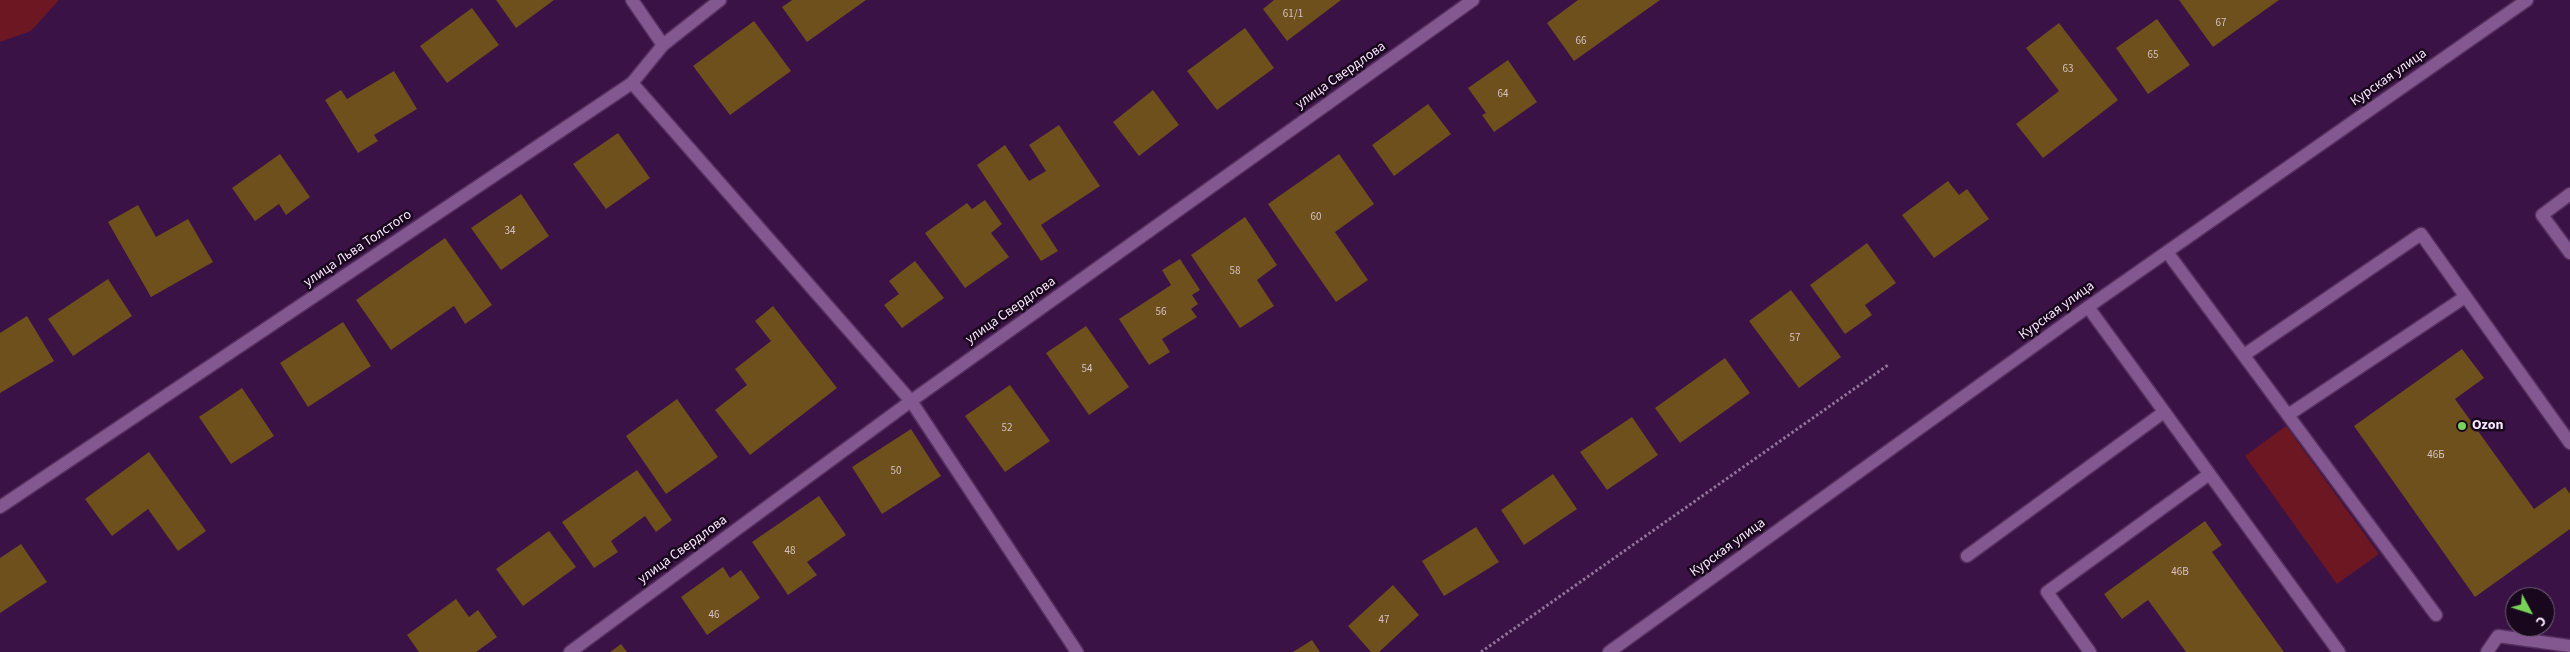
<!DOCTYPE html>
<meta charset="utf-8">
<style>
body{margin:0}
#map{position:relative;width:2570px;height:652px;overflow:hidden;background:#3a1245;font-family:"Source Sans 3",sans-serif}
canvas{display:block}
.north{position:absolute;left:2505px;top:587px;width:50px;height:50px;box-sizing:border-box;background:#19081d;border:1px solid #726077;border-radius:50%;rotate:130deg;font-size:14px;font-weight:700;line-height:20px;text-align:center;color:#f8e5fe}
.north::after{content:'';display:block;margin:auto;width:18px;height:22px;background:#77d259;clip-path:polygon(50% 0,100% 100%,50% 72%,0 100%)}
</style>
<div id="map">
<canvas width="2570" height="652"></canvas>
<div class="north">С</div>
</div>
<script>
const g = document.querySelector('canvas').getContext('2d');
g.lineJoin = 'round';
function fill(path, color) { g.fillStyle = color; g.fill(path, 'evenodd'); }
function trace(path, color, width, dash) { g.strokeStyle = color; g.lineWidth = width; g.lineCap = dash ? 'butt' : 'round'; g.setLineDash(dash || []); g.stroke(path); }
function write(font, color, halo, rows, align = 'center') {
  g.font = font + ' "Source Sans 3",sans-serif'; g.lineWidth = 5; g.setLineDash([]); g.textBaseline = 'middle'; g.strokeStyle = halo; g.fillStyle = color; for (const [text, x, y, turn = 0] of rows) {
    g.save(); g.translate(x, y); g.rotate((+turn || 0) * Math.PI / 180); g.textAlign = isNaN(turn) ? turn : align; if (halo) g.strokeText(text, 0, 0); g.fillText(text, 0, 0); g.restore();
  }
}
const green = new Path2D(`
 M0 0H59L31 31 0 42Z
 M2286 426 2379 554 2337 584 2245 456Z`);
const building = new Path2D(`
 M496 0H554L516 28Z
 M792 0H866L807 42 782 7Z
 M1274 0H1341L1287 41 1263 9Z
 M1578 0H1660L1574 61 1547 23Z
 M2179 0H2279L2213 47Z
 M472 8 499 45 447 83 420 46Z
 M2157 19 2190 65 2148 94 2116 48Z
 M754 21 791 71 730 115 693 66Z
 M2059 23 2118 100 2043 158 2016 124 2059 91 2026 48Z
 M1245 28 1274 68 1217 110 1187 71Z
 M1508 60 1537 102 1494 132 1482 115 1486 113 1468 88Z
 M394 71 417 109 374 135 378 141 358 153 325 100 341 90 347 99Z
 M1153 90 1179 125 1139 156 1113 122Z
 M1428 104 1451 134 1394 176 1372 145Z
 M1059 125 1100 186 1041 225 1058 251 1041 261 977 165 1005 145 1029 181 1046 171 1029 145Z
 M618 133 650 178 606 209 573 164Z
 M280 154 310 197 286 215 279 204 255 221 232 188Z
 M1339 154 1374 204 1335 232 1368 280 1336 302 1268 204Z
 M1948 181 1959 195 1967 189 1989 219 1934 258 1902 215Z
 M521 194 549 236 501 270 471 228Z
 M985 200 1002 224 991 233 1009 257 965 288 925 233 967 203 972 209Z
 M138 205 156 237 188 219 213 262 151 297 108 222Z
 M1245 217 1277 265 1257 280 1274 306 1240 328 1191 255Z
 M445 238 492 305 465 324 454 306 391 350 356 300Z
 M1867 243 1896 283 1865 305 1872 315 1845 334 1810 285Z
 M1180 259 1200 290 1192 295 1198 304 1191 309 1197 317 1162 339 1170 352 1149 365 1119 319 1171 285 1162 270Z
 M915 261 944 298 902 328 884 305 899 294 889 281Z
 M108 279 132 316 73 356 48 319Z
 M1791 290 1841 357 1799 388 1749 321Z
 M773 306 837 388 750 455 715 410 747 385 735 369 771 341 755 321Z
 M27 316 54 361 0 393V333Z
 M343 322 371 366 308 407 280 363Z
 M1086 326 1129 387 1089 415 1046 353Z
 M2462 349 2484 378 2455 399 2534 509 2565 487 2570 494V529L2475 597 2354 426Z
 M1725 358 1750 393 1680 443 1655 408Z
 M1010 385 1050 441 1005 472 965 416Z
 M242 388 274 436 231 464 199 417Z
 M677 399 718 457 666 494 626 436Z
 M1632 417 1658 455 1607 490 1580 452Z
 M911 429 941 476 882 514 852 467Z
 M149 452 206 531 178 551 148 509 112 536 85 499Z
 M637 470 672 520 656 532 645 516 611 541 618 552 594 568 562 522Z
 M1553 474 1577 509 1524 545 1501 510Z
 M819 496 846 535 807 562 817 575 788 595 752 542Z
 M2205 521 2222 545 2212 552 2284 652H2186L2148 600 2122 619 2104 594Z
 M1476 527 1499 562 1444 596 1422 561Z
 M549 531 576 567 523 606 496 569Z
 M21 544 47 582 0 613V558Z
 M723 567 730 578 741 570 760 598 707 635 681 597Z
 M1393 585 1419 615 1379 652H1371L1348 626Z
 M456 599 469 617 478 610 497 637 476 652H419L407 635Z
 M1312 640 1320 652H1293Z
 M621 644 627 652H610Z`);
const path = new Path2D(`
 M1481 652 1888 365`);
const service = new Path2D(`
 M632 0 663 45
 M632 83 911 401 1077 652
 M2570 194 2542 215 2570 253
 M2167 252 2436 615
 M2088 307 2339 652
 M2244 355 2421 234 2570 443
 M2288 415 2465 297
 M1967 556 2164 412
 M2090 652 2047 592 2208 475
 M2487 652 2498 636 2570 646`);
const minor = new Path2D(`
 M0 507 632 83 663 45 720 0
 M570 652 911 401 1473 0`);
const tertiary = new Path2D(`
 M1609 652 2088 307 2527 0`);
const markers = [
 [2462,426,5,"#77d259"]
];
const numberNames = [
 ["61/1",1293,15],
 ["67",2221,24],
 ["66",1581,42],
 ["65",2153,56],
 ["63",2068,70],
 ["64",1503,95],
 ["60",1316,218],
 ["34",510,232],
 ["58",1235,272],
 ["56",1161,313],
 ["57",1795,339],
 ["54",1087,370],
 ["52",1007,429],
 ["46Б",2436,456],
 ["50",896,472],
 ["48",790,552],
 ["46В",2180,573],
 ["46",714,616],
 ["47",1384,621]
];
const streetNames = [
 ["улица Свердлова",1341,76,-35],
 ["Курская улица",2389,78,-35],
 ["улица Льва Толстого",358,249,-34],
 ["улица Свердлова",1011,311,-35],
 ["Курская улица",2057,311,-36],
 ["Курская улица",1728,548,-36],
 ["улица Свердлова",683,550,-36]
];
const poiNames = [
 ["Ozon",2472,426]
];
fill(green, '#6d1723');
fill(building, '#6d501c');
trace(service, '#55305f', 15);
trace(minor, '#55305f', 15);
trace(tertiary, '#55305f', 15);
trace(path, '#92749b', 3, [2.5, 2.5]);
trace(service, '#835790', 12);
trace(minor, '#835790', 12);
trace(tertiary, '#835790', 12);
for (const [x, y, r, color] of markers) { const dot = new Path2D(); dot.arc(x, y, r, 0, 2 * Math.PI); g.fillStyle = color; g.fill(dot); trace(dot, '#19081d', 2); }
write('11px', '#d5c0c6', null, numberNames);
write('14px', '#f8e5fe', '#19081d', streetNames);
write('bold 14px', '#f8e5fe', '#19081d', poiNames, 'left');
</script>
